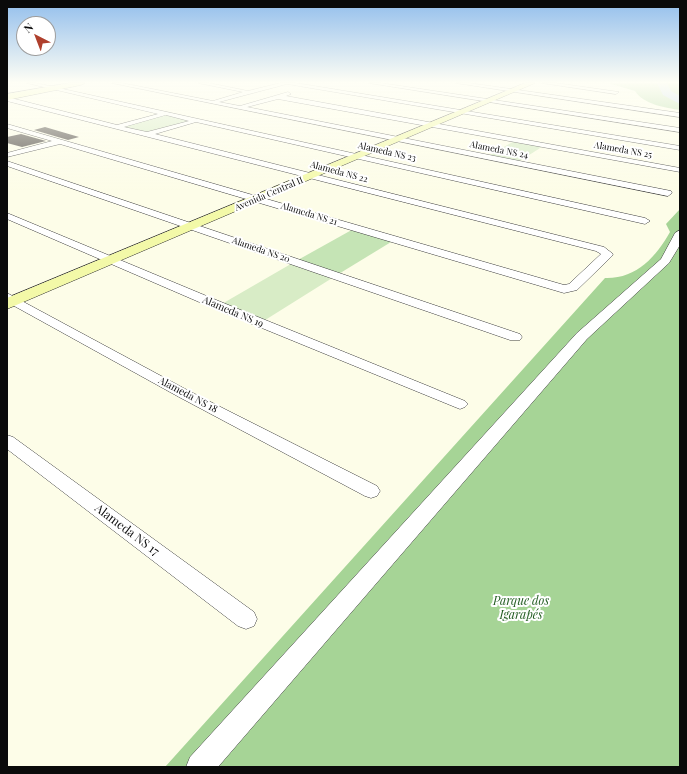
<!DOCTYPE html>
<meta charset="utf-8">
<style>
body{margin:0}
#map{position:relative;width:687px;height:774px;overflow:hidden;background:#fdfde8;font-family:"Playfair Display",serif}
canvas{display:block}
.frame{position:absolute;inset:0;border:8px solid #0a0a0a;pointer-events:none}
.north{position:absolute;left:16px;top:16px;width:40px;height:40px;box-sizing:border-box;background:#fff;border:1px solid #9d9d9d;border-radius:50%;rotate:318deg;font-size:11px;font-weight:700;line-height:16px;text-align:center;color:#0a0a0a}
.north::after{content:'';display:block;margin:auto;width:14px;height:18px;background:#af402d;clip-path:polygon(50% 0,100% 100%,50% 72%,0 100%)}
</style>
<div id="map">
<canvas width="687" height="774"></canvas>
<div class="frame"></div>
<div class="north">N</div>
</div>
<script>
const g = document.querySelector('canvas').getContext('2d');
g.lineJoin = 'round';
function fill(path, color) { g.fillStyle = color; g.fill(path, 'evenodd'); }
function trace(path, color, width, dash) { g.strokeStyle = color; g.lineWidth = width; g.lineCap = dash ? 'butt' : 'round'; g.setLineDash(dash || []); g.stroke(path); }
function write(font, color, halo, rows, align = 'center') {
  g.font = font + ' "Playfair Display",serif'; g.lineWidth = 4; g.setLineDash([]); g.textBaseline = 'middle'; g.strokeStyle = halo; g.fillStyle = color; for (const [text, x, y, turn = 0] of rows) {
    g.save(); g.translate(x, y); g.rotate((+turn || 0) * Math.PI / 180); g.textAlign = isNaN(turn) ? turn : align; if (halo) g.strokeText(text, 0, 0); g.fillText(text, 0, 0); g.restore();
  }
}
const green = new Path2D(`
 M357 227 396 239 337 275 296 261Z`);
const forest = new Path2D(`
 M608 83H680V110C666 108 643 104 635 91Z
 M680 209V767H165L605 278C636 279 656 257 670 232L666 224Z`);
const pitch = new Path2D(`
 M167 113 197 120 148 134 117 126Z
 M516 140 545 145 518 162 488 156Z
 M296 261 337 275 262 322 220 305Z`);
const river = new Path2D(`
 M657 83H667L671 91 680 96V104L663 95Z`);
const building = new Path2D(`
 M45 127 79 137 68 140 34 130Z
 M21 134 46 141 22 147 7 143V137Z`);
const street = new Path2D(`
 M27 83H36L645 218 650 221 645 224 196 122 155 134 604 247 613 254 612 256 577 290 564 293 60 144 7 157V153L52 141 7 128V124L564 285 569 284 601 254 596 251 7 101V97L117 125 158 114ZM166 115 189 121 147 132 124 127Z
 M112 83H122L213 101 243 92 198 83H209L248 91 280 83H296L680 146V150L287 84 219 102 240 106 288 92 291 94 286 96 680 168V172L278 99 247 107 671 191 672 193 668 196Z
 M369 83H381L680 128V132Z
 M456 83H469L680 113V117Z
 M542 83H556L619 92 616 94Z
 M7 161 520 334 522 337 520 340H510L7 166Z
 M7 213 221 302 465 401 468 404 465 407 460 409 455 407 213 308 7 219Z
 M680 230V245L669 263 587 339 218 767H186L190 757 577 333 661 259 675 233Z
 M7 293 189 391 377 486 380 491 377 496 371 498 365 496 179 397 7 302Z
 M7 435 13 437 254 612 257 619 254 626 246 629 238 626 7 449Z`);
const secondary = new Path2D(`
 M69 83H85L81 85 7 100V94Z
 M525 83H535L7 309V298Z`);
const farStreetnames = [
 ["Alameda NS 24",499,150,11],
 ["Alameda NS 25",623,150,10],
 ["Alameda NS 23",387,152,13],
 ["Alameda NS 22",339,172,15],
 ["Avenida Central II",269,194,-23],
 ["Alameda NS 21",309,214,17],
 ["Alameda NS 20",261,250,19]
];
const streetNames = [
 ["Alameda NS 19",233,312,23],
 ["Alameda NS 18",188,395,28]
];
const nearStreetnames = [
 ["Alameda NS 17",127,530,37]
];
const nearParknames = [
 ["Parque dos",521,601],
 ["Igarapés",521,615]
];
fill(green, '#c5e4b5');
fill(forest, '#a6d496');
fill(pitch, '#d8ecc6');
fill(river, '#b1cdf1');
fill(building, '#524d47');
trace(street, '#3d3d3d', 1);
trace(secondary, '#2c2c2c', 1);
fill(street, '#fff');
fill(secondary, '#f3f9a8');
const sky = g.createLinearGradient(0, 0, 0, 191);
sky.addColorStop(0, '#92beec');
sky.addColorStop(0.43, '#fefef5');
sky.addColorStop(1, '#fefef500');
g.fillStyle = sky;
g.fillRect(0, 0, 687, 191);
write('9px', '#0a0a0a', '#fff', farStreetnames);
write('10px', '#0a0a0a', '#fff', streetNames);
write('12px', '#0a0a0a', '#fff', nearStreetnames);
write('italic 12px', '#215c20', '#fff', nearParknames);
</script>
